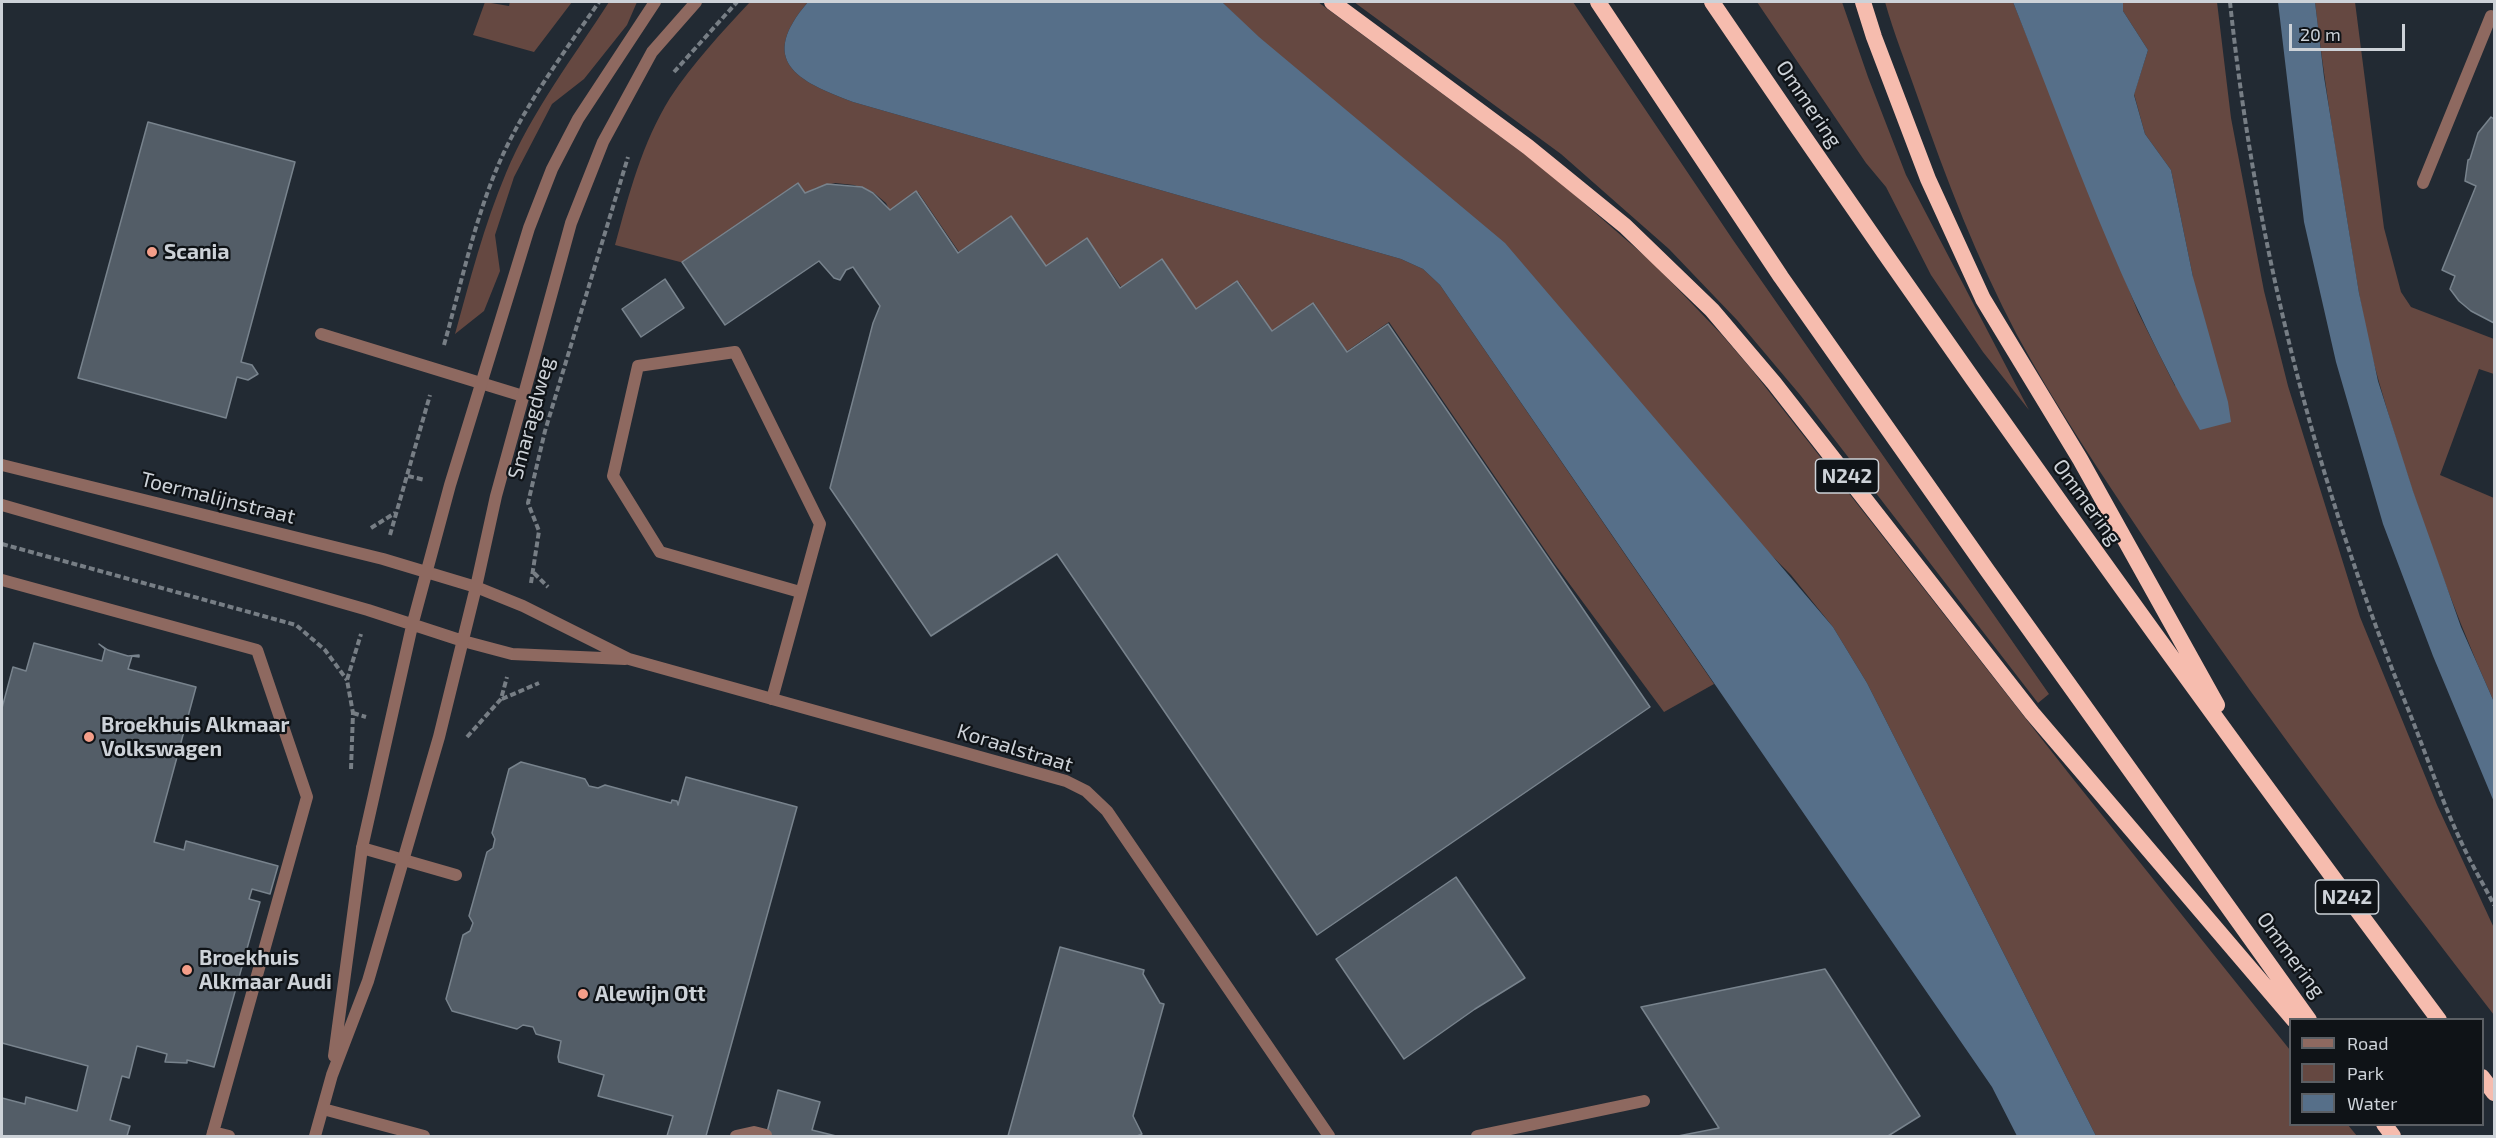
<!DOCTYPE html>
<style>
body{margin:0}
#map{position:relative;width:2496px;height:1138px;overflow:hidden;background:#222a33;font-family:"Exo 2",sans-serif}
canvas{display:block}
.frame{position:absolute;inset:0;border:3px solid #cdd2d8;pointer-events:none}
.legend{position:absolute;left:2289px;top:1018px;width:195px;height:108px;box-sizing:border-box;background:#0f1317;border:2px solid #5b5f64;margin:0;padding:8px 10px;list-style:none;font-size:18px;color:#cdd2d8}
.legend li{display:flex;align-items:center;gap:12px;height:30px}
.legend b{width:30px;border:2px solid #5b5f64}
.scale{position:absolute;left:2289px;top:24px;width:116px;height:27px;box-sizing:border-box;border:3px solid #cdd2d8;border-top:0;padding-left:8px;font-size:18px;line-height:21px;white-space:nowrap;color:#cdd2d8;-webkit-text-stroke:4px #0f1317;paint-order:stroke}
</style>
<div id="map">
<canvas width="2496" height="1138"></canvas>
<div class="frame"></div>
<ul class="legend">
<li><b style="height:8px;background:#8e6960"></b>Road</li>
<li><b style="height:16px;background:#654841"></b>Park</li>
<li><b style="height:16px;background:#566f89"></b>Water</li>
</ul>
<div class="scale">20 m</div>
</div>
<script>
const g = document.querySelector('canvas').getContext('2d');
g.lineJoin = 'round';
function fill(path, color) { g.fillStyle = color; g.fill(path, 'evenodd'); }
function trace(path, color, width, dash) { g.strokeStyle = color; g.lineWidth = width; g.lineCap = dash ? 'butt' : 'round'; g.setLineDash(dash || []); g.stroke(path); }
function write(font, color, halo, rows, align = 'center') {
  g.font = font + ' "Exo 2",sans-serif'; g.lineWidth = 4.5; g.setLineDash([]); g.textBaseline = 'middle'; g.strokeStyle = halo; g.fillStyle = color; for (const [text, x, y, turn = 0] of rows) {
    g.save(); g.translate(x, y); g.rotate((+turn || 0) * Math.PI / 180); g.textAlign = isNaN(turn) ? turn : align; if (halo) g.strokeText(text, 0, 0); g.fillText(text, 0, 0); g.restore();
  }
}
const green = new Path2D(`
 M485 2 509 6 510 2H572L534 52 473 35Z
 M609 2H637L627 25 584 79 552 104 514 177 495 235 500 271 484 311 455 334C470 280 484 225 506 173 532 111 573 58 609 2Z
 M750 2H808C757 61 797 81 853 102L1401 259 1423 269 1440 285 1714 684 1664 712 1554 563 1389 322 1347 351 1314 303 1272 331 1239 282 1197 310 1122 288 1087 239 1046 267 1011 216 959 252 918 192 890 211 886 203 873 192 854 185 835 183 815 188 684 263 615 245C629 194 642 143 670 98 693 63 722 32 750 2Z
 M1222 2H1318L1547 171 1654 264 1722 335 1752 370 2070 775 2290 1050V1124L2348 1125 2357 1136H2096L1867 683 1833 627 1791 575Z
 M1354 2H1573L1733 240 2049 694 2038 703 1801 396 1737 320 1669 249 1561 154Z
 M1757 2H1842L1868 77 1906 175 2029 410 1983 352 1931 275 1886 187 1866 163Z
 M1885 2H2013L2138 312 2175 386 2193 277 2171 170 2145 134 2134 94 2148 50 2123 11V2H2217L2231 118 2264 291 2288 386 2360 617 2437 805 2494 928V1015C2374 859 2254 702 2144 538 2100 472 2055 405 2017 335 1977 259 1946 179 1918 98 1907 66 1894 34 1885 2Z
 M2315 2H2355L2384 228 2401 292 2411 307 2494 339V374L2479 369 2440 475 2494 498V702C2448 599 2410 491 2379 382 2363 327 2355 269 2346 213 2334 142 2323 72 2315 2Z`);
const water = new Path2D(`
 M808 2H1222L1259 37 1505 243 1833 627 1867 683 2096 1136H2017L1992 1087 1440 285 1423 269 1401 259 853 102C797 81 757 61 808 2Z
 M2013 2H2123V11L2148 50 2134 95 2145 134 2171 170 2193 277 2228 402 2231 422 2200 430C2122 296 2070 145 2013 2Z
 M2278 2H2315L2324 77 2359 293 2378 381 2413 491 2461 627 2494 702V802L2433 656 2383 524 2336 362 2304 222Z`);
const building = new Path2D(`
 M2491 117 2494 119V323L2471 311 2459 301 2450 289 2455 276 2442 270 2476 186 2465 181 2468 160 2470 159 2478 133Z
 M148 122 295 162 241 362 252 365 258 374 248 380 237 377 226 418 78 378Z
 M798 183 805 193 827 184 862 187 873 193 890 210 916 191 958 253 1011 216 1046 266 1087 238 1120 288 1162 259 1196 309 1237 281 1272 331 1313 303 1347 352 1388 324 1650 707 1317 935 1057 554 931 636 830 488 873 323 880 306 853 267 846 270 840 280 834 278 819 261 725 325 682 262Z
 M665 279 684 308 641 337 622 309Z
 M34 643 102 661 105 649 99 644 108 650 128 656 139 655V657L132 656 128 669 196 687 154 842 184 850 186 841 278 866 270 894 252 889 249 899 260 902 214 1067 187 1060V1063L165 1062 167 1054 137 1046 129 1078 122 1076 110 1120 130 1126 127 1136H2V1098L25 1104 26 1097 77 1111 88 1066 2 1043V708L13 667 26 671Z
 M521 762 585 779 589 786 598 788 605 785 671 803 672 800 677 801 678 805 686 777 797 807 706 1136H667L673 1116 598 1096 604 1075 559 1062 558 1057 561 1041 536 1034 533 1027 523 1025 517 1029 452 1011 446 999 463 935 470 931 473 923 469 916 487 852 493 848 495 839 492 833 509 769Z
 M1456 877 1525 978 1475 1009 1404 1059 1336 959Z
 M1060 947 1144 970 1143 974 1160 1003 1164 1004 1133 1116 1142 1134 1137 1136H1008Z
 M1825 969 1920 1116 1888 1136H1678L1719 1128 1641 1007Z
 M778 1090 820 1102 812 1130 836 1136H766Z`);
const path = new Path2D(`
 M2230 2C2256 248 2315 480 2408 709 2427 756 2443 805 2465 850 2474 869 2485 887 2494 905
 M674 72 737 2
 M444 345C463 278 477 206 508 144 533 94 567 48 599 2
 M408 476 425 480
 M371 528 395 513
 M390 535 430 395
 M2 544 296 625 325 650 347 680
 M534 573 548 587
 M531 583 539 531 528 503 545 431 628 157
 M502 699 539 683
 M353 713 366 717
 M467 737 501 699 507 677
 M351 769 353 713 347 680 361 634`);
const service = new Path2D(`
 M2423 183 2491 16 2494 18
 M321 334 523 396
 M2 580 257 650 307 797 212 1136
 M772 699 820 524 735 352 638 366 613 476 660 552 800 592
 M362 848 456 875
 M213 1132 229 1136
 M736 1136 754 1132 766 1135
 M1477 1136 1644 1101`);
const minor = new Path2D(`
 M476 587 523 606 629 659 1066 781 1086 791 1107 811 1329 1136
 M463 641 512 654 625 659
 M323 1109 424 1136`);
const tertiary = new Path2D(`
 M2 465 383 559 476 587
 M2 505 368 610 463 641
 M334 1056 362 848 412 626 450 485 529 228 552 169 578 119 655 2
 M315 1136 332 1075 368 981 439 737 476 587 496 496 571 223 603 142 652 52 696 2`);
const trunk = new Path2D(`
 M1332 2 1528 147 1625 226 1712 310 1774 383 2032 713 2294 1020
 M1598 2 1781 277 1987 570 2309 1020
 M1712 2C1946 347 2189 686 2439 1020
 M1863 2 1874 37 1928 179 1983 299 2080 459 2217 705
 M2482 1077 2494 1093
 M2384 1124 2393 1136`);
const markers = [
 [152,252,6,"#f49e89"],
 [89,737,6,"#f49e89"],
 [187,970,6,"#f49e89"],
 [583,994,6,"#f49e89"]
];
const shields = [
 [1847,476,63],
 [2347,897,63]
];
const shieldNames = [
 ["N242",1847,476],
 ["N242",2347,897]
];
const streetNames = [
 ["Ommering",1809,104,56],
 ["Smaragdweg",531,418,-75],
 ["Toermalijnstraat",218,498,14],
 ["Ommering",2087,502,54],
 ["Koraalstraat",1015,748,17],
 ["Ommering",2291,955,54]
];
const poiNames = [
 ["Scania",164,252],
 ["Broekhuis Alkmaar",101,725],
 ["Volkswagen",101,749],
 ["Broekhuis",199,958],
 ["Alkmaar Audi",199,982],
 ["Alewijn Ott",595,994]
];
fill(green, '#654841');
fill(water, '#566f89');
fill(building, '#535d67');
trace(building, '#78838d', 1.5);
trace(path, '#777e85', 4, [6, 3]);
trace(service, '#8e6960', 12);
trace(minor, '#8e6960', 12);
trace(tertiary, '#8e6960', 12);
trace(trunk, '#f6bcae', 16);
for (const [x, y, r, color] of markers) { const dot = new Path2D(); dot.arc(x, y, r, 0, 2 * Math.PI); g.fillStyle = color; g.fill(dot); trace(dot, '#0f1317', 2); }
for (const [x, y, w] of shields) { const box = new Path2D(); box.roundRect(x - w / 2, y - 17, w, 34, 4.5); g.fillStyle = '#0f1317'; g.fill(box); trace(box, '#cdd2d8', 1.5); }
write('bold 20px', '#cdd2d8', null, shieldNames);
write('21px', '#cdd2d8', '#0f1317', streetNames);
write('bold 21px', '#cdd2d8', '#0f1317', poiNames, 'left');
</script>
